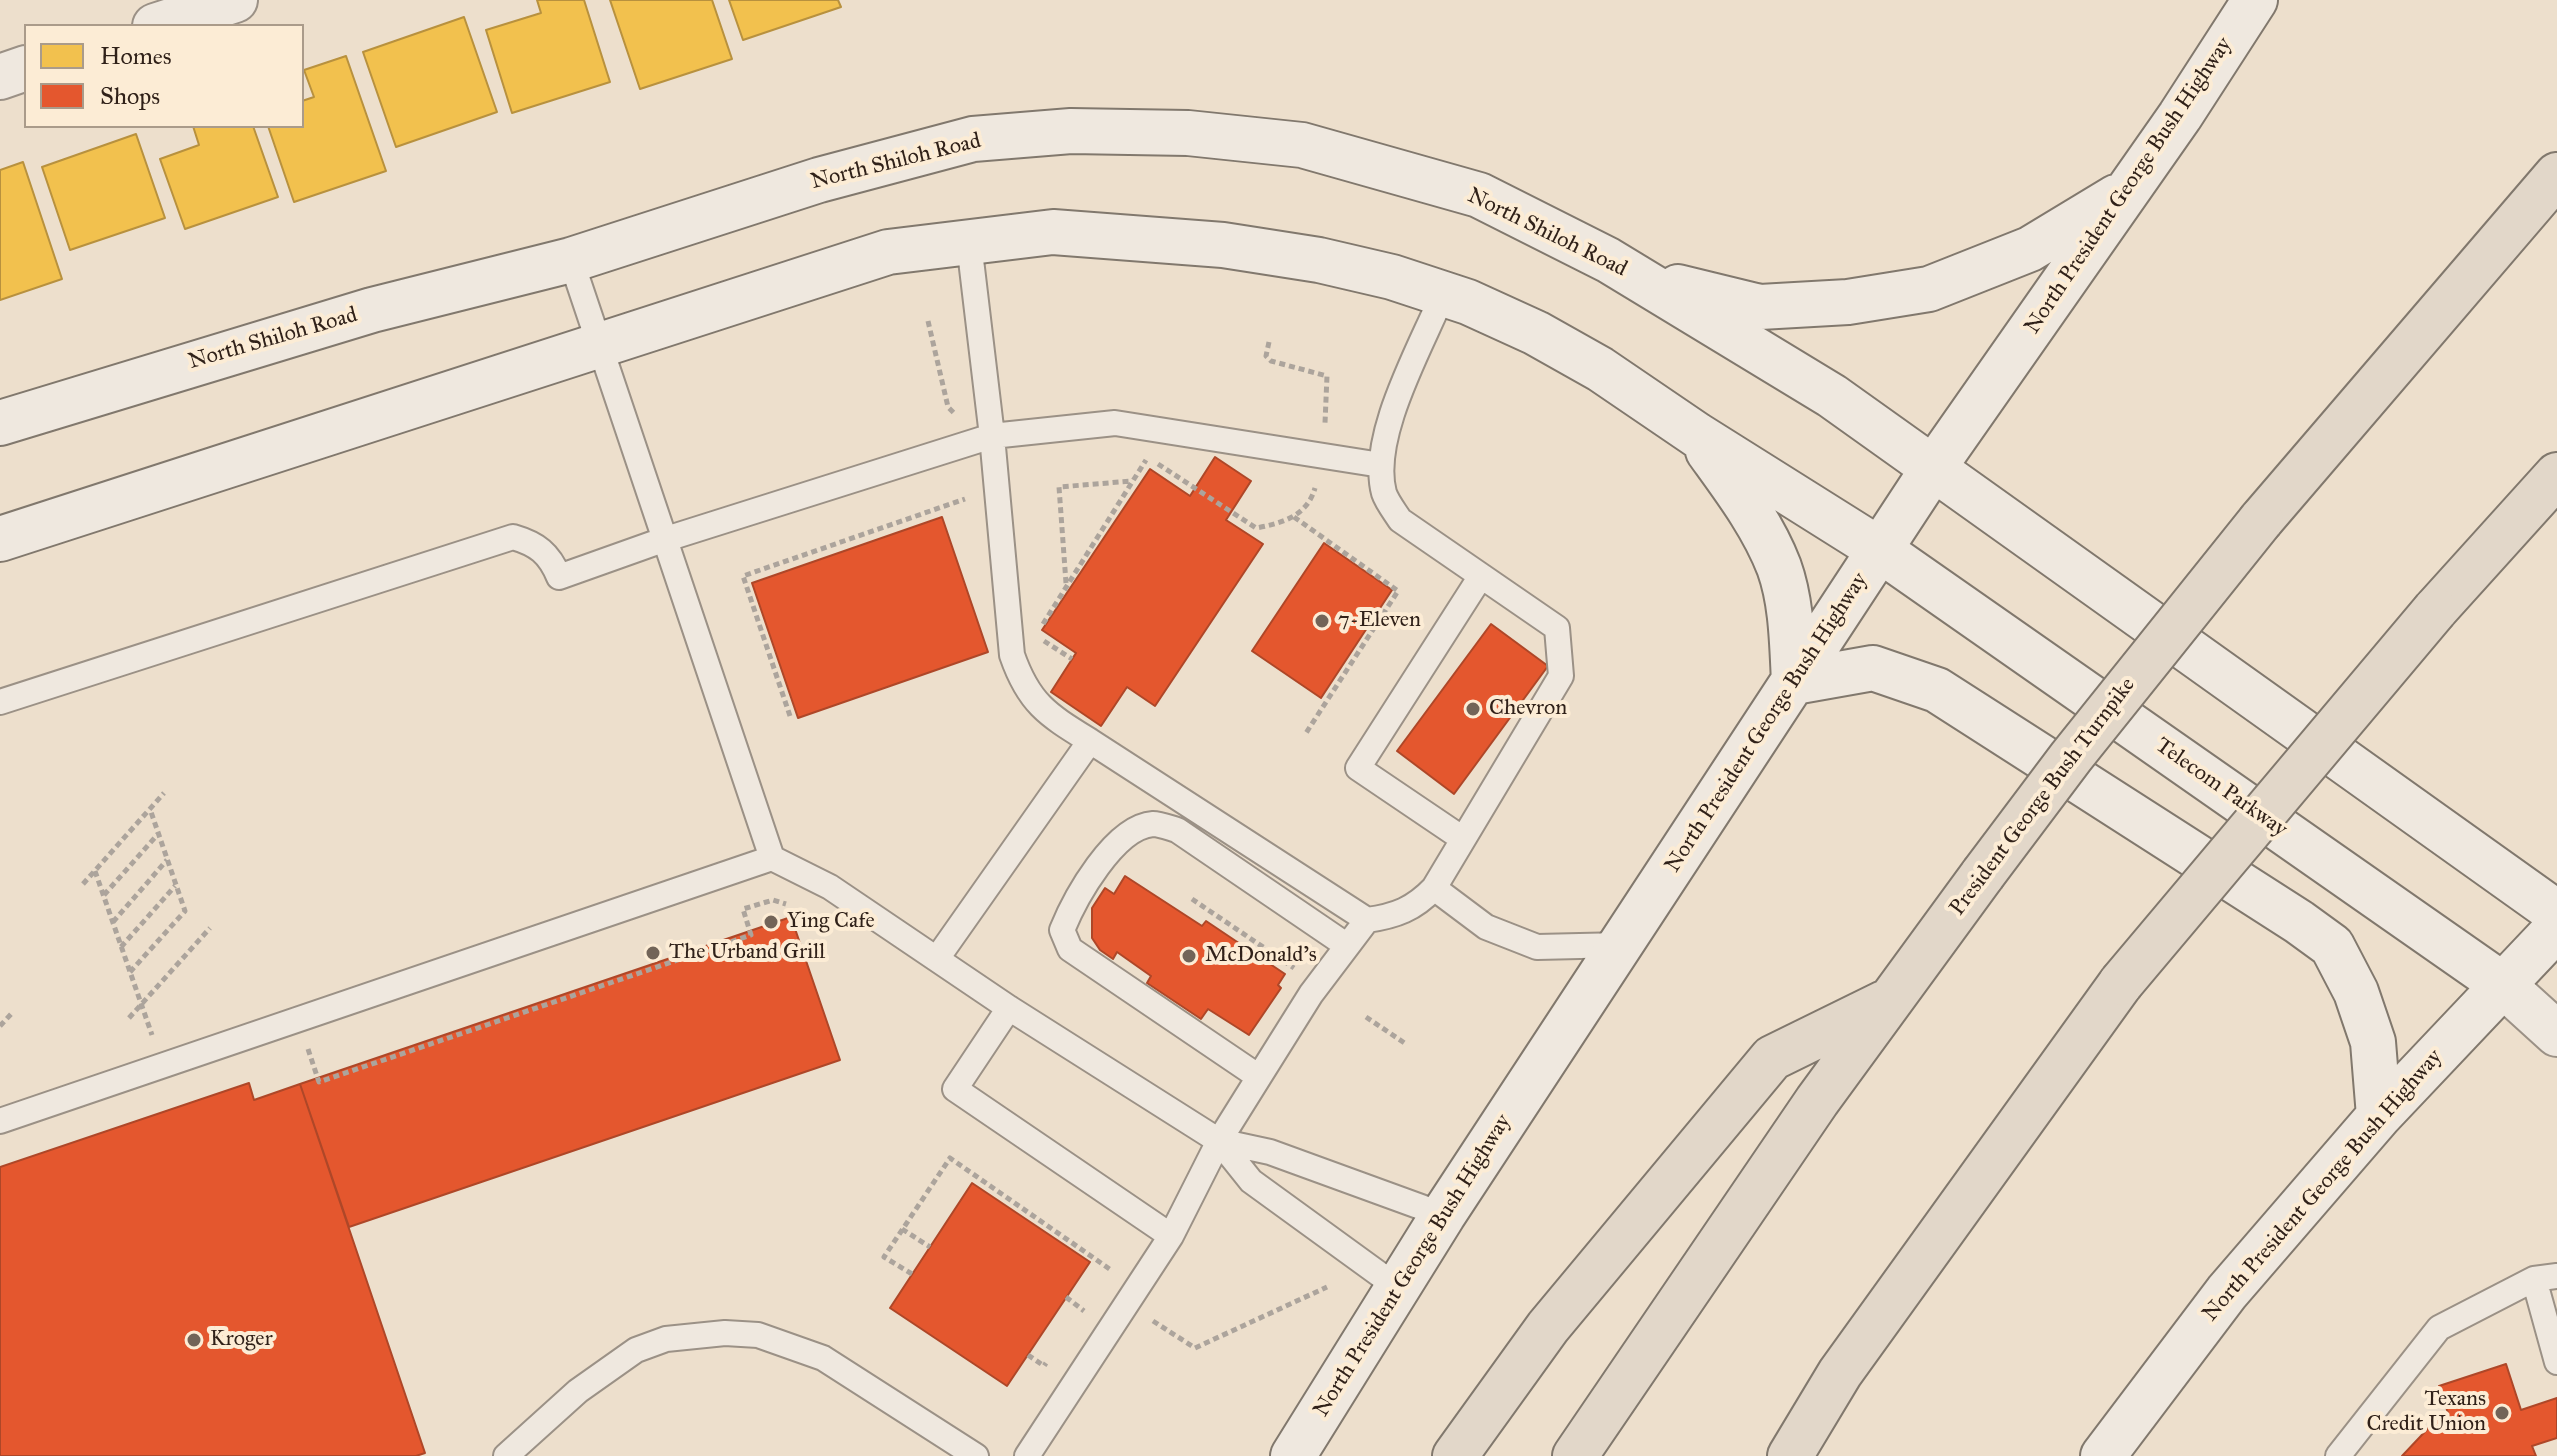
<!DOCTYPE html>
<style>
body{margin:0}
#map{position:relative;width:2557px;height:1456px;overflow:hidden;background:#eddfcc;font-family:"IM FELL Great Primer",serif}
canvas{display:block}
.legend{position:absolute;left:24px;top:24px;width:280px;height:104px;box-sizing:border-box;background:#fcecd5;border:2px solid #aa9b8a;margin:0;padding:10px 14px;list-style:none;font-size:24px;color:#302119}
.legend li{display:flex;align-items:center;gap:16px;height:40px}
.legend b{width:40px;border:2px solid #aa9b8a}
</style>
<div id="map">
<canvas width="2557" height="1456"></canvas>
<ul class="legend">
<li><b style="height:22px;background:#f2c14e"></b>Homes</li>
<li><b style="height:22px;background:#e4572e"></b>Shops</li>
</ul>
</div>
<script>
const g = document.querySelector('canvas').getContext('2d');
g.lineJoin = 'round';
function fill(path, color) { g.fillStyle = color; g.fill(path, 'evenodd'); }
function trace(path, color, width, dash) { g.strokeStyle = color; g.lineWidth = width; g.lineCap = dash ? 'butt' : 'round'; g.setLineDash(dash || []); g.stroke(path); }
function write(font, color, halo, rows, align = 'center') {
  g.font = font + ' "IM FELL Great Primer",serif'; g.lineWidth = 8; g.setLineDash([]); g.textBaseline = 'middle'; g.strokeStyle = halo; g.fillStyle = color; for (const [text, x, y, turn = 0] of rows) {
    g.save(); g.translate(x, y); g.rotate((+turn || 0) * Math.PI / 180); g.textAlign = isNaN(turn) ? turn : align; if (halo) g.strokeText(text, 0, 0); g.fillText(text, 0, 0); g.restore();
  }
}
const homes = new Path2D(`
 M537 0H584L610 82 512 113 486 30 541 13Z
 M610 0H712L732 59 640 89Z
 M729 0H838L841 7 743 40Z
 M464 17 497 112 396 147 363 52Z
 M346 56 386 171 294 202 268 126H302V101L314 97 304 70Z
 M193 126H253L278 197 185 229 160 159 199 145Z
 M136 134 165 218 70 250 42 167Z
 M23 162 62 279 0 300V170Z`);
const shops = new Path2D(`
 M1215 457 1251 481 1226 520 1263 544 1155 706 1127 687 1101 726 1051 692 1076 653 1042 630 1150 469 1190 496Z
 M942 517 988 652 798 718 752 583Z
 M1324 543 1392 590 1321 698 1252 651Z
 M1491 624 1548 666 1454 794 1397 751Z
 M1125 876 1202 926 1206 921 1285 974 1278 985 1281 988 1249 1035 1208 1009 1201 1019 1147 983 1151 976 1117 952 1113 959 1100 950 1092 938V908L1105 888 1114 894Z
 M791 917 840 1060 349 1227 300 1084Z
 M249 1083 254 1100 300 1084 425 1453 416 1456H0V1167Z
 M972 1183 1090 1262 1007 1386 890 1308Z
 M2506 1364 2521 1410 2557 1398V1438L2532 1446 2536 1456H2402L2436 1420 2449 1416 2439 1386Z`);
const path = new Path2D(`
 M928 321 948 407 955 414
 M1269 342 1266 356 1271 361 1327 376 1325 423
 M1158 464 1256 528C1283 523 1307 516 1315 488
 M1294 517 1398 591 1306 733
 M1066 583 1059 487 1132 481
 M1043 624 1146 460
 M1044 641 1072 659
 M790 716 743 576 965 499
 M95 871 152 1035
 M83 884 164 793
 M104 895 158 834
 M1192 899 1294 968
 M113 922 167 860
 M121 947 175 886
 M130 972 185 911 150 809
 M1366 1017 1406 1044
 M129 1018 210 928
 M0 1026 13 1012
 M308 1049 319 1082 751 935 743 909 773 900 786 904
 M902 1229 930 1247
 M912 1274 884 1257 950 1158 1111 1270
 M1066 1297 1084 1311
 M1153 1321 1195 1348 1327 1287
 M1028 1355 1044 1366 1046 1363`);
const service = new Path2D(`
 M969 243 992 436 1115 423 1381 465
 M571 260 772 858 830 887 1009 1008 1219 1141 1251 1181 1397 1287
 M0 702 513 537C537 544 549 553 559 577L663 540 992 436 1012 655C1029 704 1048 715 1090 741L938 957
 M1090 741 1367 920C1396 916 1414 909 1434 888L1561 676 1557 628 1400 520C1395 512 1387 502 1384 493 1369 437 1421 347 1443 294
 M1463 839 1358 768 1481 576
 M1434 888 1486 927 1537 947 1623 945
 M1009 1008 955 1089 1171 1236
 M1259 1077 1070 949 1062 930C1075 898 1114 827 1153 824 1160 824 1170 828 1177 830L1346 945
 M0 1121 772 858
 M1219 1141 1270 1152 1443 1215
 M2534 1279 2557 1362
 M506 1456 578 1391 636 1350 666 1339 725 1333 758 1335 823 1358 976 1456
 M1027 1456 1171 1236 1219 1141 1259 1077 1311 994 1367 920
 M2338 1456 2439 1328 2534 1279 2557 1276`);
const minor = new Path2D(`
 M155 26 235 0
 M0 77 26 68`);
const tertiary = new Path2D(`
 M2503 985 2557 1034`);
const secondary = new Path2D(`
 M1678 287 1760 307 1848 302 1929 289 2030 249 2116 197
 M0 423 372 310 571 260 819 180 973 139 1071 131 1188 133 1302 145 1479 195 1608 260 1832 396 2557 913
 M1708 451C1734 487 1763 525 1779 567 1792 603 1792 644 1794 682L1873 668 1937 690 2299 922 2332 946 2356 992 2373 1042 2379 1116
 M0 539 888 252 1053 232 1223 245 1319 260 1392 277 1468 302 1536 333 1600 369 1697 435 1880 550 2503 985
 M1293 1456 1443 1215 1932 470 2180 116 2255 0
 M2103 1456 2227 1292 2379 1116 2557 928`);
const motorway = new Path2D(`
 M2261 520 2557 175
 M2435 610 2557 475
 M1455 1456 1548 1327 1772 1058 1884 1003
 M1575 1456 1817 1101 1983 874
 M1790 1456 1840 1373 2121 983`);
const motorwayBridge = new Path2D(`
 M1983 874 2071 757 2261 520
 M2121 983 2435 610`);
const markers = [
 [1322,621,8,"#726458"],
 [1473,709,8,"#726458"],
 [771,922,8,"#726458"],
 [653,953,8,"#726458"],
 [1189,956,8,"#726458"],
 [194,1340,8,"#726458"],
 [2502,1413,8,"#726458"]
];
const streetNames = [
 ["North Shiloh Road",896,162,-14],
 ["North President George Bush Highway",2129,186,-56],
 ["North Shiloh Road",1547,233,26],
 ["North Shiloh Road",273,339,-16],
 ["North President George Bush Highway",1767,723,-57],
 ["Telecom Parkway",2221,788,35],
 ["President George Bush Turnpike",2043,797,-53],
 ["North President George Bush Highway",2323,1186,-49],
 ["North President George Bush Highway",1413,1266,-58]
];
const poiNames = [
 ["7-Eleven",1338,621],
 ["Chevron",1489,709],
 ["Ying Cafe",787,922],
 ["The Urband Grill",669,953],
 ["McDonald's",1205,956],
 ["Kroger",210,1340],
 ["Texans",2486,1400,"right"],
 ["Credit Union",2486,1425,"right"]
];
fill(homes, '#f2c14e');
trace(homes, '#b8913e', 2);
fill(shops, '#e4572e');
trace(shops, '#ae4728', 2);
trace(service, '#9b9186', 28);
trace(minor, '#9b9186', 48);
trace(tertiary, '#9b9186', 48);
trace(secondary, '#81786d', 48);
trace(motorway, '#81786d', 48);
trace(path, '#aca49c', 5, [6, 4]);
trace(service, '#efe8df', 24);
trace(minor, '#efe8df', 44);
trace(tertiary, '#efe8df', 44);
trace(secondary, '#efe8df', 44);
trace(motorway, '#e2d7c9', 44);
trace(motorwayBridge, '#81786d', 48, []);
trace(motorwayBridge, '#e2d7c9', 44);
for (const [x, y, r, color] of markers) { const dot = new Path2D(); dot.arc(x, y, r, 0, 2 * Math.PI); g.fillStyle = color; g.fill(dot); trace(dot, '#fcecd5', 3); }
write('22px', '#302119', '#fcecd5', streetNames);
write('22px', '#302119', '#fcecd5', poiNames, 'left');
</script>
